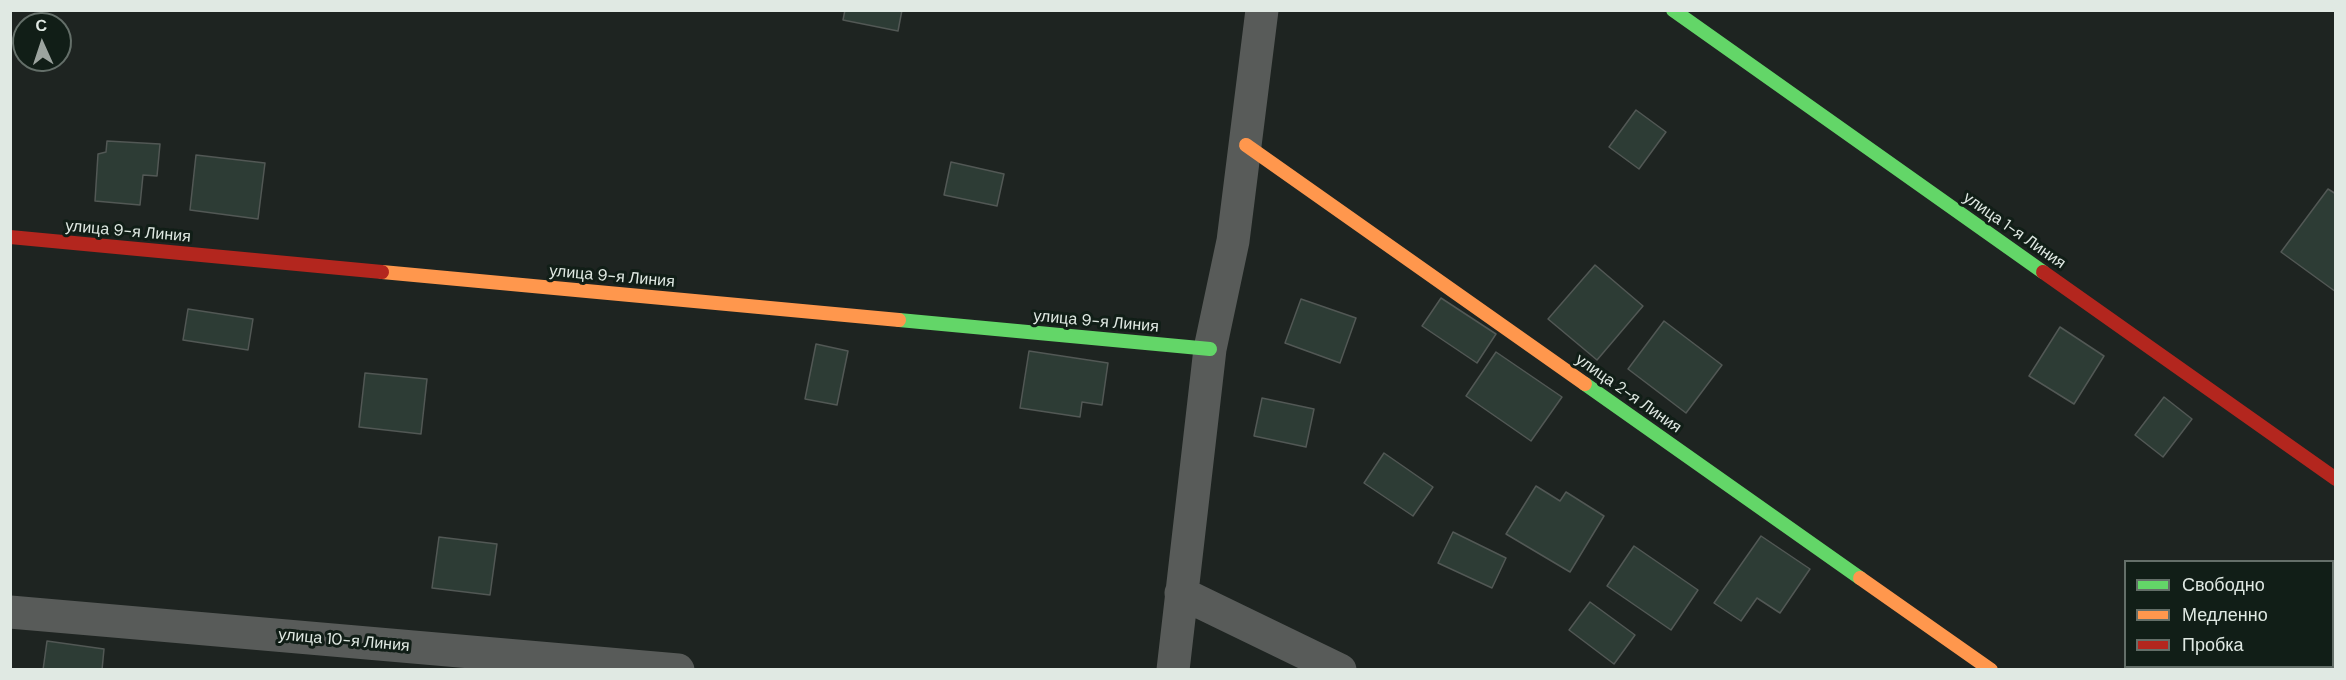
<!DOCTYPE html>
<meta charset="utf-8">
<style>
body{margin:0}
#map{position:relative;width:2346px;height:680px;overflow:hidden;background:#1e2421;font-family:"DM Sans",sans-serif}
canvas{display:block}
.frame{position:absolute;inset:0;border:12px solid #e0e9e3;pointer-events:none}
.legend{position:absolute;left:2124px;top:560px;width:210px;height:108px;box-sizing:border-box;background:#111e17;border:2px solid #646f69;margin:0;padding:8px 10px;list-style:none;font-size:18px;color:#e0e9e3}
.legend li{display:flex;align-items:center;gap:12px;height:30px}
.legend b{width:30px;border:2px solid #646f69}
.north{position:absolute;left:12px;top:12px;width:60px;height:60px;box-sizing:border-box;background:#111e17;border:2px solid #646f69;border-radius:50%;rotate:357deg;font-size:16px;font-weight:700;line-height:24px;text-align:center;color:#e0e9e3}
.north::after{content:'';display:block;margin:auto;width:21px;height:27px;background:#9ca49f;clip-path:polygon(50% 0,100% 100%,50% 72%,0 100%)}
</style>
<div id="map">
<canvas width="2346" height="680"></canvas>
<div class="frame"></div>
<ul class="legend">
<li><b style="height:8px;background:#63d668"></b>Свободно</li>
<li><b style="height:8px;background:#ff974d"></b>Медленно</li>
<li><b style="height:8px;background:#b3261e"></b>Пробка</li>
</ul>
<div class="north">С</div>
</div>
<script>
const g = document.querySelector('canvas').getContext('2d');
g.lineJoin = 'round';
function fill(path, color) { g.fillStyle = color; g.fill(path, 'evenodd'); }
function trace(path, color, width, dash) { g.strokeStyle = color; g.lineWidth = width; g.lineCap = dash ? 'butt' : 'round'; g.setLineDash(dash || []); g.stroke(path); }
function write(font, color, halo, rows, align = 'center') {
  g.font = font + ' "DM Sans",sans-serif'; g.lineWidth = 6; g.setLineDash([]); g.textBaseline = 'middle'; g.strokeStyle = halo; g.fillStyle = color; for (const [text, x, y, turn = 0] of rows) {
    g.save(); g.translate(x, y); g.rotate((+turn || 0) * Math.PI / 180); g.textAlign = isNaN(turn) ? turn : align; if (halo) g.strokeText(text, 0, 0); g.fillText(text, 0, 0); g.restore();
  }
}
const building = new Path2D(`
 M845 10H902L898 31 843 20Z
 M1636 110 1666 132 1639 169 1609 147Z
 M107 141 160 144 157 176 143 175 140 205 95 201 98 154 106 152Z
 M196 155 265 163 258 219 190 210Z
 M951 162 1004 174 997 206 944 195Z
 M2328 189 2336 194V292L2281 252Z
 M1595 265 1643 306 1597 360 1548 319Z
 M1441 298 1496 334 1477 363 1422 326Z
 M1301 299 1356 318 1340 363 1285 343Z
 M188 309 253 319 248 350 183 340Z
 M1664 321 1722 365 1686 413 1628 369Z
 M2060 327 2104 356 2074 404 2029 376Z
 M816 344 848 351 837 405 805 399Z
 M1029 351 1108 363 1102 405 1082 402 1080 417 1020 408Z
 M1496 352 1562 397 1531 441 1466 396Z
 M365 373 427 379 421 434 359 427Z
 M2164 397 2192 419 2163 457 2135 435Z
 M1262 398 1314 409 1306 447 1254 436Z
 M1384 453 1433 487 1413 516 1364 483Z
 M1536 486 1560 501 1566 492 1604 516 1570 572 1506 534Z
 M1453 532 1506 558 1492 588 1438 563Z
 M1761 536 1810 569 1780 613 1757 598 1741 621 1714 603Z
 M439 537 497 544 490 595 432 588Z
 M1634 546 1698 590 1671 630 1607 586Z
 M1590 602 1635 635 1614 664 1569 630Z
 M47 641 104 649 102 670H43Z
 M2232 666H2276L2278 667 2276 670H2230Z`);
const street = new Path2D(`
 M1181 593 1340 670
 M10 612 678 670
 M1173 670 1210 349 1233 241 1262 10`);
const fast = new Path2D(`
 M1673 10 2043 272
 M899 320 1210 349
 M1585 384 1860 578`);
const slow = new Path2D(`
 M1246 145 1585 384
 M382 272 899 320
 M1860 578 1991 670`);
const jam = new Path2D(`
 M10 237 382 272
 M2043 272 2336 479`);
const streetNames = [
 ["улица 1-я Линия",2014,231,35],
 ["улица 9-я Линия",128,232,5],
 ["улица 9-я Линия",612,277,5],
 ["улица 9-я Линия",1096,322,5],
 ["улица 2-я Линия",1628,394,35],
 ["улица 10-я Линия",344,641,5]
];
fill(building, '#2d3c35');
trace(building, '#525855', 1.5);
trace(street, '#585b59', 33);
trace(fast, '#63d668', 14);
trace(slow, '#ff974d', 14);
trace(jam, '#b3261e', 14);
write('16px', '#e0e9e3', '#111e17', streetNames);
</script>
